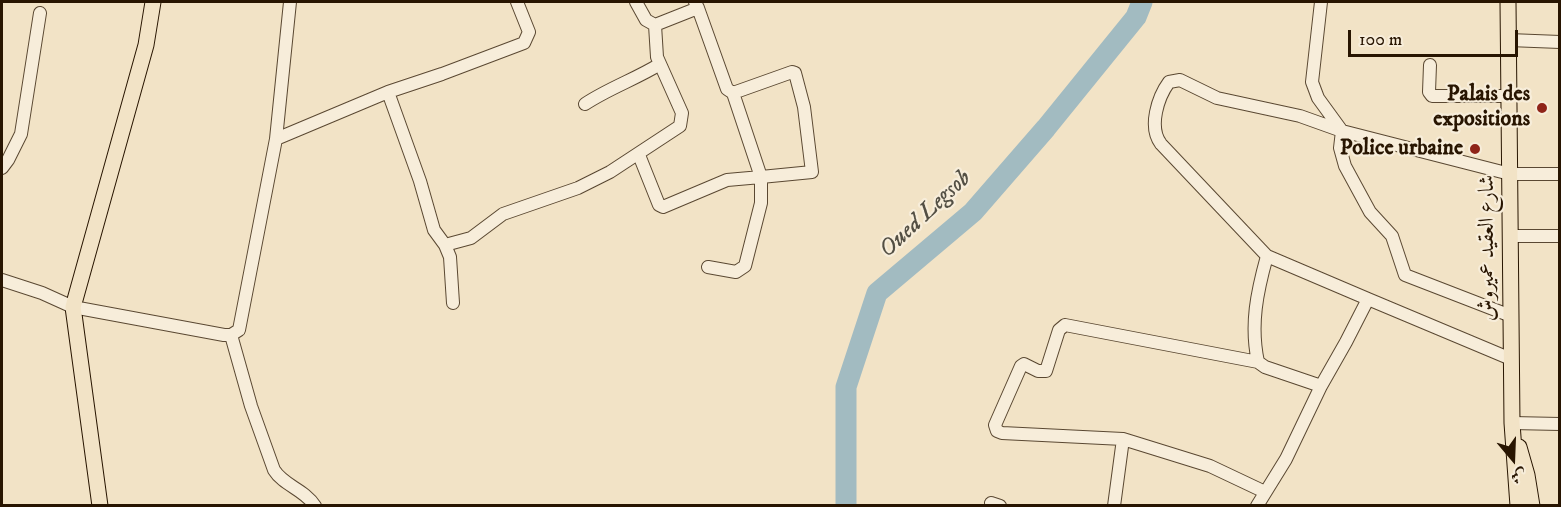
<!DOCTYPE html>
<meta charset="utf-8">
<style>
body{margin:0}
#map{position:relative;width:1561px;height:507px;overflow:hidden;background:#f2e3c6;font-family:"IM FELL DW Pica",Amiri,serif}
canvas{display:block}
.frame{position:absolute;inset:0;border:3px solid #281501;pointer-events:none}
.north{position:absolute;left:1483px;top:429px;width:60px;height:60px;-webkit-text-stroke:4px #f7edda;paint-order:stroke;rotate:161deg;font-size:16px;font-weight:700;line-height:24px;text-align:center;color:#281501}
.north::after{content:'';display:block;margin:auto;width:21px;height:27px;background:#281501;clip-path:polygon(50% 0,100% 100%,50% 72%,0 100%)}
.scale{position:absolute;left:1348px;top:30px;width:170px;height:27px;box-sizing:border-box;border:3px solid #281501;border-top:0;padding-left:8px;font-size:18px;line-height:21px;white-space:nowrap;color:#281501;-webkit-text-stroke:4px #f7edda;paint-order:stroke}
</style>
<div id="map">
<canvas width="1561" height="507"></canvas>
<div class="frame"></div>
<div class="north">ش</div>
<div class="scale">100 m</div>
</div>
<script>
const g = document.querySelector('canvas').getContext('2d');
g.lineJoin = 'round';
function trace(path, color, width, dash) { g.strokeStyle = color; g.lineWidth = width; g.lineCap = dash ? 'butt' : 'round'; g.setLineDash(dash || []); g.stroke(path); }
function write(font, color, halo, rows, align = 'center') {
  g.font = font + ' "IM FELL DW Pica",Amiri,serif'; g.lineWidth = 4.5; g.setLineDash([]); g.textBaseline = 'middle'; g.strokeStyle = halo; g.fillStyle = color; for (const [text, x, y, turn = 0] of rows) {
    g.save(); g.translate(x, y); g.rotate((+turn || 0) * Math.PI / 180); g.textAlign = isNaN(turn) ? turn : align; if (halo) g.strokeText(text, 0, 0); g.fillText(text, 0, 0); g.restore();
  }
}
const river = new Path2D(`
 M846 506V387L877 293 973 212 1046 128 1136 17 1142 2`);
const minor = new Path2D(`
 M636 2 646 20 655 25 698 8 695 2
 M1321 2 1312 82 1318 98 1342 131 1510 174H1560
 M698 8 727 89 733 93 761 177 812 172 804 107 795 73 792 72 733 93
 M1509 40 1560 42
 M1430 65 1429 92 1432 96H1509
 M388 92 420 181 434 230 445 245 450 257 453 303
 M585 104C609 88 636 79 660 64
 M276 139 388 92 442 74 524 43 529 32 517 2
 M639 155 659 205 663 207 727 180 761 177V203L745 266 736 272 708 267
 M2 168 8 160 21 134 40 13
 M1510 236H1560
 M445 245 471 238 503 214 578 188 610 172 680 126 682 113 657 57 655 25
 M1267 256C1257 292 1250 325 1258 362L1265 367 1321 386
 M2 280 42 293 73 307 224 335H231L239 330 276 139 290 2
 M1368 299 1267 256 1161 144C1148 127 1158 97 1169 82L1180 80 1217 98 1300 116 1342 131 1340 148 1345 166 1370 212 1392 236 1405 275 1511 316
 M231 335 251 406 274 470C284 486 304 489 315 506
 M1512 423 1560 424
 M1123 439 1002 433 997 431 995 425 1021 366 1024 364 1038 371H1046L1059 330 1065 325 1258 362
 M991 503 1000 506
 M1114 506 1123 439 1210 466 1265 492
 M1257 506 1286 459 1321 386 1346 342 1368 299 1511 359`);
const major = new Path2D(`
 M1508 2 1512 423 1518 506
 M1519 447 1527 475 1532 506
 M100 506 73 307 146 45 153 2`);
const markers = [
 [1542,108,6,"#8f2418"],
 [1475,149,6,"#8f2418"]
];
const poiNames = [
 ["Palais des",1530,95],
 ["expositions",1530,120],
 ["Police urbaine",1463,149]
];
const streetNames = [
 ["شارع العقيد عميروش",1488,248,-90]
];
const waterNames = [
 ["Oued Legsob",926,215,-43]
];
trace(river, '#a2bbc1', 21);
trace(minor, '#5a4832', 14);
trace(major, '#281501', 17);
trace(minor, '#f7edda', 12);
trace(major, '#f2e3c6', 15);
for (const [x, y, r, color] of markers) { const dot = new Path2D(); dot.arc(x, y, r, 0, 2 * Math.PI); g.fillStyle = color; g.fill(dot); trace(dot, '#f7edda', 2); }
write('bold 22px', '#281501', '#f7edda', poiNames, 'right');
write('22px', '#281501', '#f7edda', streetNames);
write('italic 24px', '#534f44', '#f7edda', waterNames);
</script>
